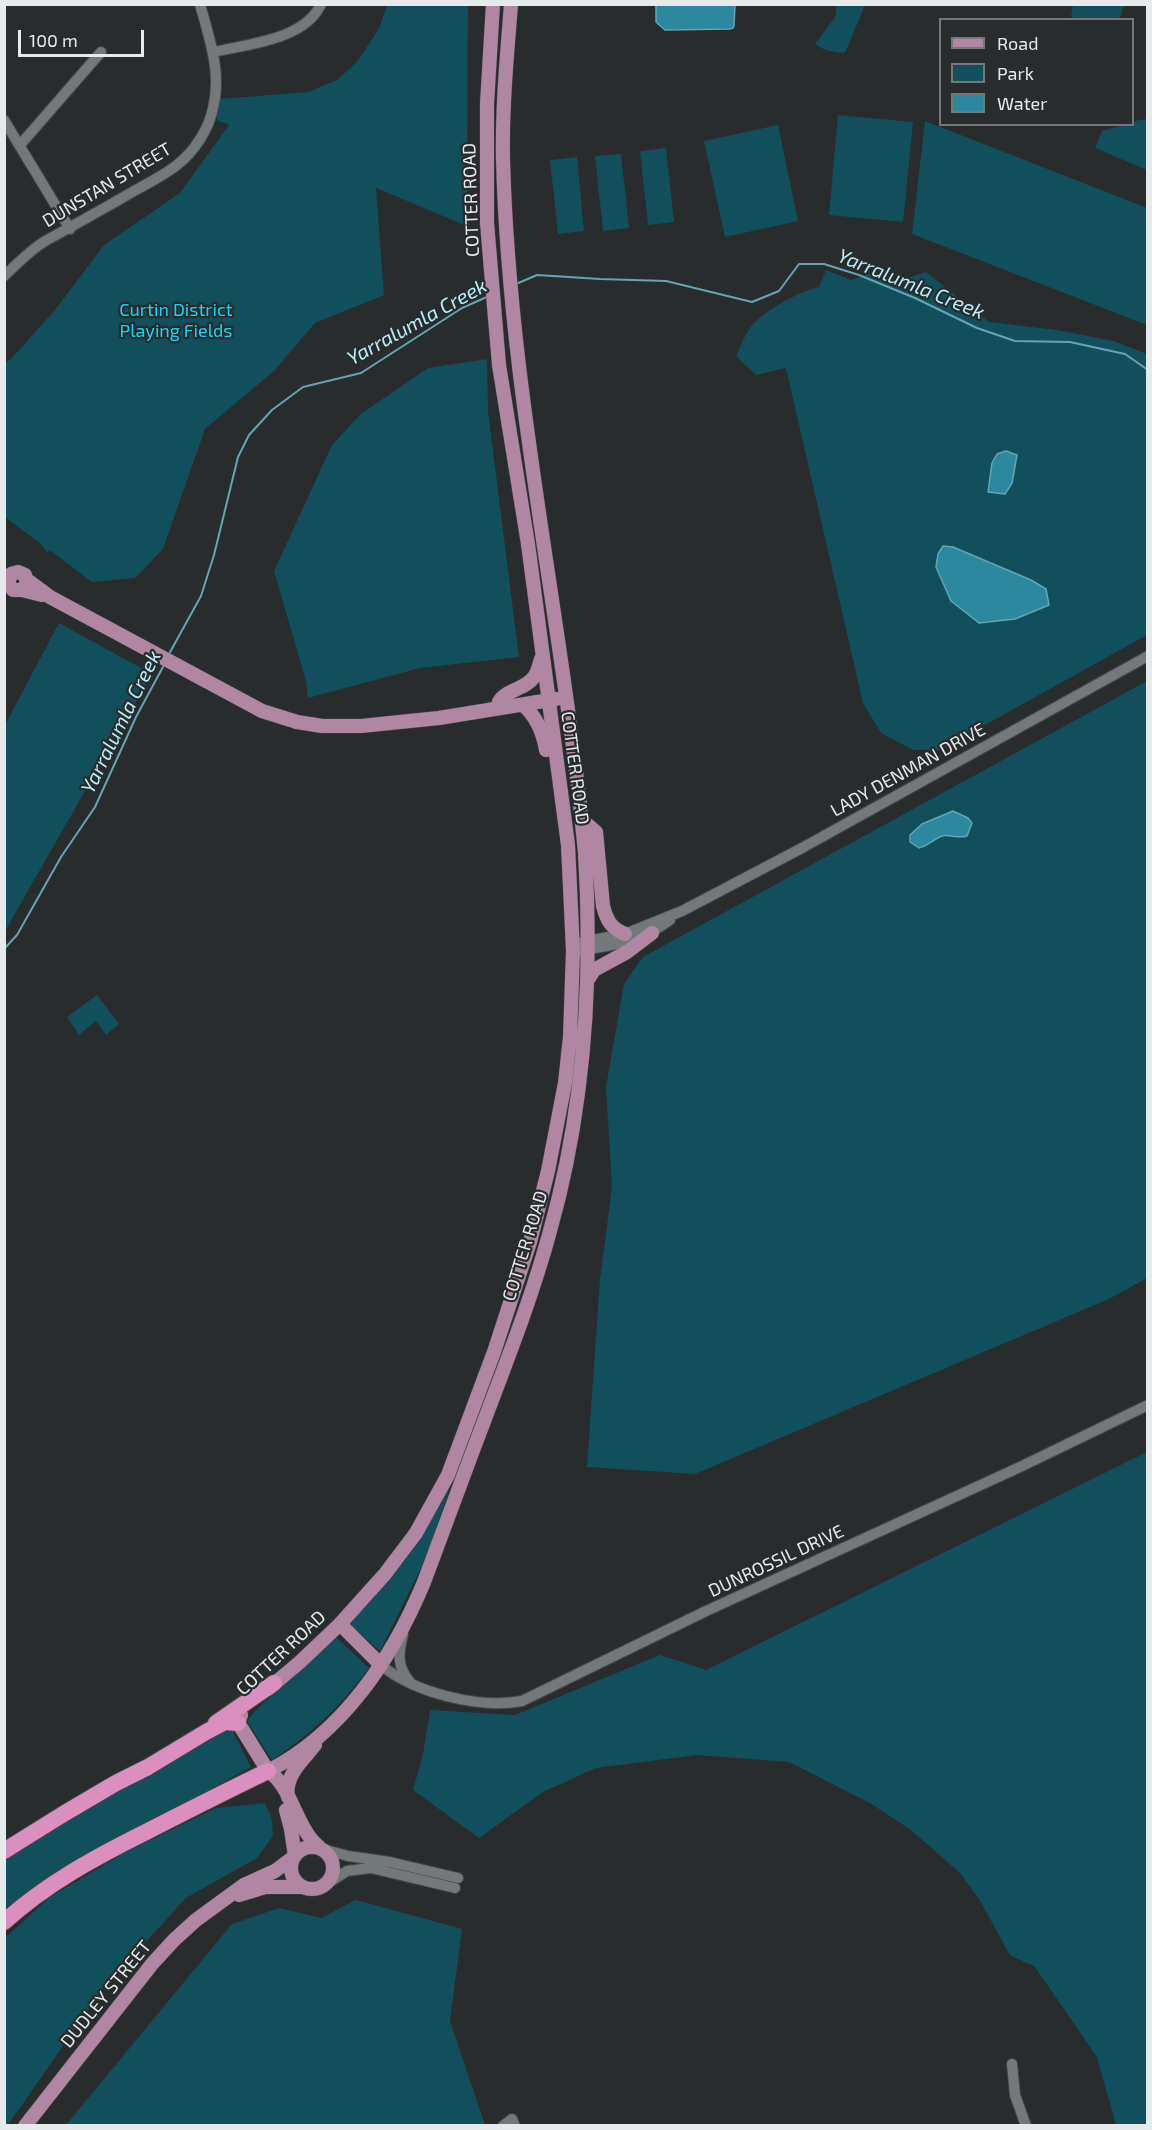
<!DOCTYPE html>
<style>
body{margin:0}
#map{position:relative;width:1152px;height:2130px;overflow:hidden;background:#282c2d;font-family:"Exo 2",sans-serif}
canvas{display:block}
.frame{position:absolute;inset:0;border:6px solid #e7eaeb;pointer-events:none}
.legend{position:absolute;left:939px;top:18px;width:195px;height:108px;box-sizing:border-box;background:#282c2d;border:2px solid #747879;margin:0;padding:8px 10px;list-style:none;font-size:18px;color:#e7eaeb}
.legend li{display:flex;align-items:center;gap:12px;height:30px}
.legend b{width:30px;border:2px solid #747879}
.scale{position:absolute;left:18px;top:30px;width:126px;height:27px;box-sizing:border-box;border:3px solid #e7eaeb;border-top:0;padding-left:8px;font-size:18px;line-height:21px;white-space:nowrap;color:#e7eaeb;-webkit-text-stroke:4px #282c2d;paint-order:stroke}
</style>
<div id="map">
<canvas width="1152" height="2130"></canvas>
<div class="frame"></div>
<ul class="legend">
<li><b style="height:8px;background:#b186a3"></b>Road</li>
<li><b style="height:16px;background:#114f5d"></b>Park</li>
<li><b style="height:16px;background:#2b889e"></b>Water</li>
</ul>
<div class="scale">100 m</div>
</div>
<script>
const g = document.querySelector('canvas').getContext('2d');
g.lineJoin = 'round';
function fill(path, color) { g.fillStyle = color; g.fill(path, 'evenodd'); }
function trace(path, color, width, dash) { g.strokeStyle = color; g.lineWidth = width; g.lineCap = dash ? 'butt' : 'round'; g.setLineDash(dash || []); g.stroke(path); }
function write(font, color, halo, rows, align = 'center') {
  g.font = font + ' "Exo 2",sans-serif'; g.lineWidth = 4.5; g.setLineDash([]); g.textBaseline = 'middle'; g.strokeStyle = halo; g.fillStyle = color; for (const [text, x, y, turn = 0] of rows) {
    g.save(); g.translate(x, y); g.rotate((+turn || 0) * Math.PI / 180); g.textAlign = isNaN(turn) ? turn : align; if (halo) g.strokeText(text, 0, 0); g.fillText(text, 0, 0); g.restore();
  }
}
const green = new Path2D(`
 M387 5H468L467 226 376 188 384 295 315 323 274 371 205 429 163 549 135 578 92 582 51 551 47 552 41 544 5 517V363L12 358 55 310 104 245 180 193 229 125 217 120 219 99 308 92 337 80 357 62 379 29Z
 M836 5H865L845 53C834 52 824 51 815 44L836 16Z
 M1073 5V4L1124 5 1119 20 1075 19 1071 17Z
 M838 115 913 122 903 222 829 215Z
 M1147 119V170L1095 148 1102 131 1124 125 1132 124 1134 121Z
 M925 121 1147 208V325L912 234Z
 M778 125 798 221 725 237 704 141Z
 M666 148 674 222 648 225 640 151Z
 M621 154 629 228 603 231 595 156Z
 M577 157 584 231 558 234 550 160Z
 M826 270 851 280 874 272 898 281 926 272 989 322 1057 330 1113 341 1147 354V635L940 750H913L881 733 863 703 786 368 756 375 736 356C741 346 746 331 754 323 768 309 800 291 819 287Z
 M487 359 488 411 519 657 420 668 308 698 306 681 274 571 332 445 361 414 428 368Z
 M59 623 152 674 5 931V725Z
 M1147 681V1278L1109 1299 695 1474 587 1467 600 1279 612 1187 606 1087 624 984 643 957Z
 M97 995 119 1024 106 1035 96 1021 79 1035 67 1017Z
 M1147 1452V2125H1116L1097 2057 1035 1967 1010 1955 979 1899 960 1873 911 1830 870 1803 789 1762 697 1755 596 1768 543 1792 479 1838 413 1790 423 1754 430 1710 515 1715 660 1655 706 1670Z
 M456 1469 428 1554 380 1651 349 1624 405 1561Z
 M336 1637 369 1668C340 1707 312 1733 272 1760L247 1721 255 1711Z
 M232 1730 251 1767 62 1870 5 1908V1857L207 1739Z
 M265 1803 272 1820 273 1836 257 1858 186 1898 102 1990 8 2125H5V1938L50 1897 126 1852 216 1808Z
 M356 1900 462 1929 450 2021 485 2125H66L232 1924 279 1908 321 1918Z`);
const water = new Path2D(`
 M656 5H735L734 26 733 28 730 29 665 30 656 22Z
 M1006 451 1017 455 1012 483 1005 494 988 492 992 463 997 454Z
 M943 546 953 547 1031 580 1046 589 1049 605 1015 619 979 623 951 601 936 567 938 554Z
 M953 811 968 818 972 823 967 836C958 839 950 834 942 836 934 839 928 846 919 848L910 842V835L922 824Z`);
const stream = new Path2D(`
 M516 284 537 275 600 279 666 281 752 302 779 291 799 264H824L859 275 915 298 977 328 1015 341 1070 342 1125 354 1148 370
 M169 654 201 596 214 555 238 457 249 435 272 410 303 387 361 373 462 308 489 296
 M4 949 17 935 61 857 95 807 136 717 164 665`);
const minor = new Path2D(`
 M214 52C247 44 305 40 321 4
 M4 120 70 229
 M20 145 101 52
 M4 276C17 264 31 249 47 240 76 224 105 208 134 191 149 183 164 175 177 165 194 152 209 129 213 108 222 72 209 38 200 4
 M582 942 625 934 682 911 802 848 1148 656
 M581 950C615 946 643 940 670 920
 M403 1635C398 1653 397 1667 410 1682
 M381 1665C414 1693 480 1709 522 1701L704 1612 1020 1467 1148 1405
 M322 1849 348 1856 390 1862 458 1878
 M325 1885 347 1871 371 1868 455 1888
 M1012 2064 1015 2095 1026 2126
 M503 2126 512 2119 515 2126`);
const major = new Path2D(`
 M27 580 50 597 262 711 297 722 322 726H361L439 718 556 699
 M22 590 27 583 25 575 18 572 11 574 8 583 13 590H22L42 595
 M499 702C506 689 525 690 534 677 538 672 539 665 541 659
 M523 705C537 717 543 732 546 750
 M582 820 596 832 603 906C607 921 611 928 625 934
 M589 978 594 970 627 952 652 933
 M340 1624 381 1665
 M268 1689 300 1662 340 1624 385 1574 416 1533 448 1475 494 1352 530 1242 548 1171 565 1083 570 1037 573 951 568 845 528 544 499 365 487 223V104L493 4
 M241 1715 238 1723 242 1729 268 1771C292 1786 295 1827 319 1847
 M268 1771C343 1733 393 1657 424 1582 445 1526 465 1471 486 1416 509 1355 533 1294 550 1231 585 1107 593 982 585 853 563 621 509 392 503 159 502 107 507 56 511 4
 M288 1797C284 1776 303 1760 315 1745
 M286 1810 291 1829 295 1856
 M291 1868a21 21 0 1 1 42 0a21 21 0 1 1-42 0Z
 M239 1895 265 1887H303
 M25 2126 152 1964 174 1940 196 1920 244 1885 275 1871 295 1856`);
const highway = new Path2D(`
 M216 1723 274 1683
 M4 1851 65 1813 116 1783 148 1767 206 1732 225 1722 238 1723
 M4 1922C46 1884 94 1858 144 1833 185 1812 226 1791 268 1771`);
const streetNames = [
 ["DUNSTAN STREET",107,185,-31],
 ["COTTER ROAD",471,200,-92],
 ["COTTER ROAD",575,768,82],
 ["LADY DENMAN DRIVE",908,770,-29],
 ["COTTER ROAD",525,1246,-73],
 ["DUNROSSIL DRIVE",776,1561,-25],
 ["COTTER ROAD",281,1653,-43],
 ["DUDLEY STREET",106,1994,-51]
];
const parkNames = [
 ["Curtin District",176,310],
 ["Playing Fields",176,331]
];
const waterNames = [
 ["Yarralumla Creek",911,284,22],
 ["Yarralumla Creek",417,322,-29],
 ["Yarralumla Creek",121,722,-64]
];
fill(green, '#114f5d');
fill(water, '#2b889e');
trace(water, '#63a5b5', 1.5);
trace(stream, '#63a5b5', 2);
trace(minor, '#444749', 12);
trace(major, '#444749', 15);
trace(highway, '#444749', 18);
trace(minor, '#73787a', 10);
trace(major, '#b186a3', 14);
trace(highway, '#db8fbe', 16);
write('18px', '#e7eaeb', '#282c2d', streetNames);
write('18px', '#14d6fd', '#282c2d', parkNames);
write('italic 20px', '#baeefd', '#282c2d', waterNames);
</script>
